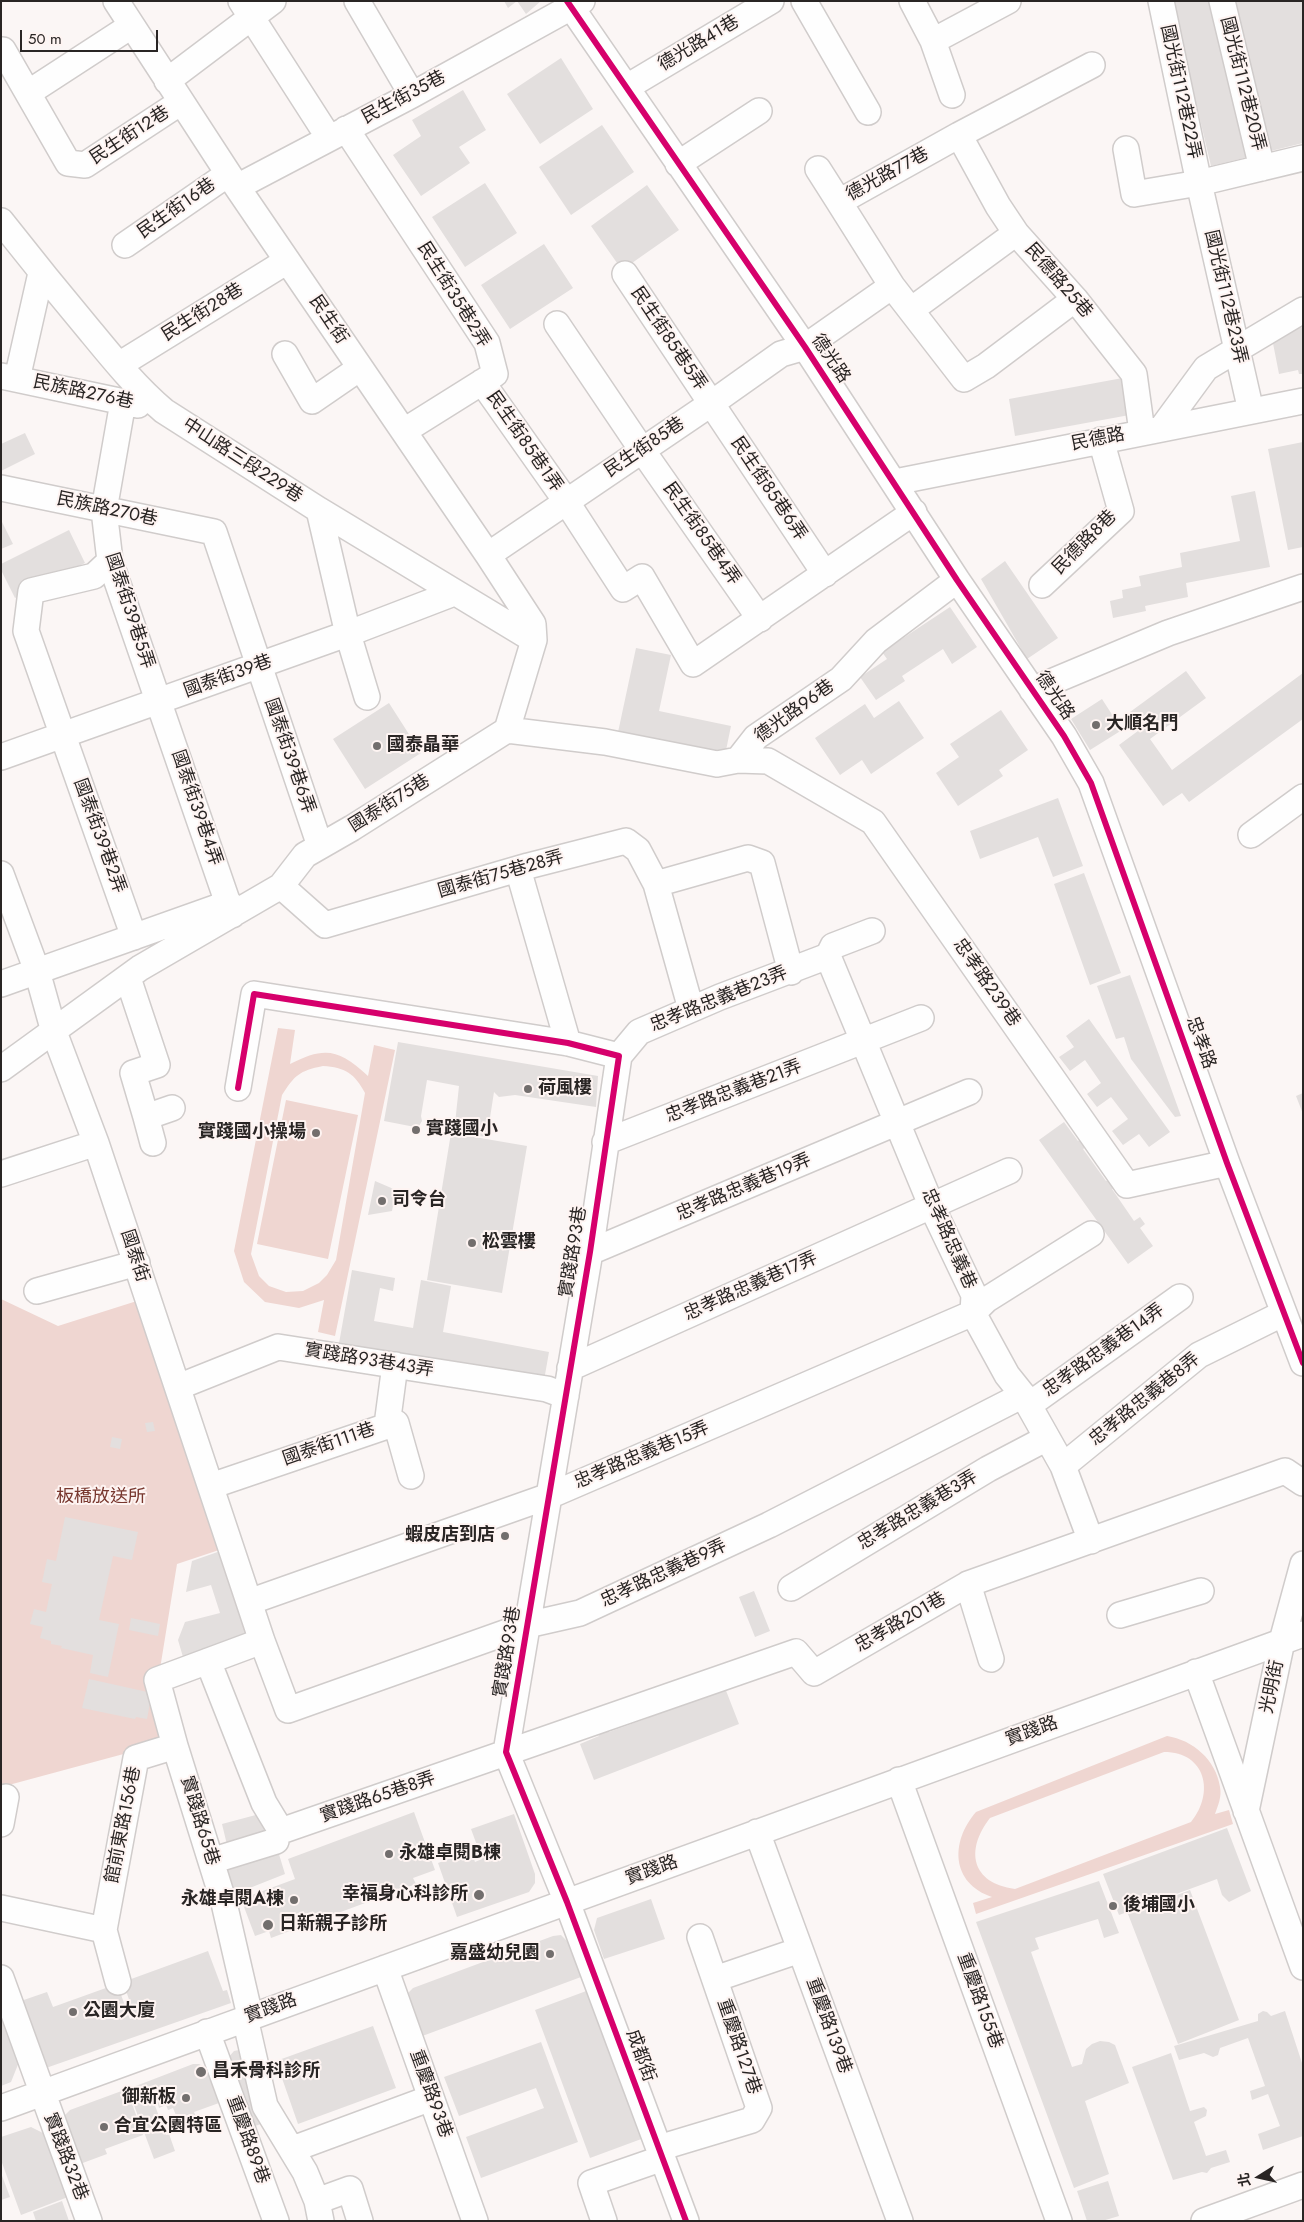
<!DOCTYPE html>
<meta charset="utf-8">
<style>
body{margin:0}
#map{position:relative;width:1304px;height:2222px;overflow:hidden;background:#fbf6f5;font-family:Jost,"Noto Sans TC",sans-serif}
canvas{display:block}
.frame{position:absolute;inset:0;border:2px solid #292524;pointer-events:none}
.north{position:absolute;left:1234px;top:2152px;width:50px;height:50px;-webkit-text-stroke:4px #fef4f2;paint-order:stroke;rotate:260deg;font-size:14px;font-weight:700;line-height:20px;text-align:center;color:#292524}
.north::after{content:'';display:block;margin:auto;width:18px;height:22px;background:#292524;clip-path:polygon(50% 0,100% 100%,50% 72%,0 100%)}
.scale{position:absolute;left:20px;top:30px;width:138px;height:22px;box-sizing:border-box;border:2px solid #292524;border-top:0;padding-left:6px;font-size:15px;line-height:18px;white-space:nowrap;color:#292524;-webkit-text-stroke:4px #fef4f2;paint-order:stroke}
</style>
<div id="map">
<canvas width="1304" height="2222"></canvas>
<div class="frame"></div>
<div class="north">北</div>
<div class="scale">50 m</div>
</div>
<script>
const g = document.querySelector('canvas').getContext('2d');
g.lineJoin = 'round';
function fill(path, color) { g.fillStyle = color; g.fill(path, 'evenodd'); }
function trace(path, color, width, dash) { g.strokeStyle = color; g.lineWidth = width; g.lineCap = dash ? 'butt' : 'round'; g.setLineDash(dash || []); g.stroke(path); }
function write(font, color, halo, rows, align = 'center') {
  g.font = font + ' Jost,"Noto Sans TC",sans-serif'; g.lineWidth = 4; g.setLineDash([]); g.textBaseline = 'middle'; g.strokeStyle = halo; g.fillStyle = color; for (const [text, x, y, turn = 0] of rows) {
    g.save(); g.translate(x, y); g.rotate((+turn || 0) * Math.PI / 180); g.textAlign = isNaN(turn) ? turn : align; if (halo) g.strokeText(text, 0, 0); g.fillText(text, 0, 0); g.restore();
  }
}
const green = new Path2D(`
 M278 1028 295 1030 290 1064C325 1046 339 1049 368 1076L374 1045 395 1050 335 1336 318 1332 324 1300 299 1308 265 1302 244 1282 234 1251ZM323 1066C345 1067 355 1074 365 1093L336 1260 327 1275 319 1283 303 1291 286 1292 269 1286 259 1276 251 1254 282 1095C295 1075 299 1071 323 1066Z
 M286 1100 358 1115 328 1259 257 1244Z
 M1 1299 58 1326 140 1300 222 1549 177 1564 159 1675 168 1742 5 1786 1 1805Z
 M1167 1736C1193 1740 1216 1760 1220 1787 1222 1797 1218 1805 1215 1814L1229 1810 1233 1824 976 1914 973 1903 992 1897C951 1883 950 1842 976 1812ZM1164 1752C1206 1752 1215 1793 1191 1822L1015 1889C971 1883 965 1850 990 1818Z`);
const building = new Path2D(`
 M504 1H541L526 14 517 1 508 8Z
 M1172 1H1215L1252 156 1211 166Z
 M1235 1H1303V143L1271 151Z
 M561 58 593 109 540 144 507 94Z
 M463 90 486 130 459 147 470 163 421 196 393 155 421 136 412 120Z
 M602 125 634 172 571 215 539 167Z
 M485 183 517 233 465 267 432 217Z
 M647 185 679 230 622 270 591 226Z
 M544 244 573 288 510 329 481 285Z
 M1303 327V374H1299L1298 370 1279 374 1271 333Z
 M1128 377 1135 414 1015 436 1009 399Z
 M25 433 35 454 1 471V444Z
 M1303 442V547L1288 550 1268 449Z
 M1255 491 1270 567 1186 583 1188 597 1145 606 1146 611 1113 618 1110 601 1123 598 1122 590 1141 586 1139 576 1182 567 1180 553 1240 541 1231 496Z
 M1 520 13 544 1 549Z
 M69 530 85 563 15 598 1 570V564Z
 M1005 561 1058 638 1027 659 981 579Z
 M950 607 977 647 952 664 943 649 902 676 905 681 876 700 860 677 887 659 882 652Z
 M636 648 671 655 659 711 731 726 724 760 617 737Z
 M1186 671 1206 698 1150 739 1172 770 1303 673V719L1189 802 1182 793 1163 806 1119 745 1142 728 1130 712Z
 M1102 699 1122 730 1090 750 1071 719Z
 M899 701 924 738 871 774 862 760 840 775 815 738 865 704 874 718Z
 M389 703 421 753 365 789 333 739Z
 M1001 710 1028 750 999 770 1003 776 958 806 936 773 959 757 950 744Z
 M1058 798 1083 866 1053 877 1038 837 980 859 970 831Z
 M1084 873 1121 973 1090 985 1054 884Z
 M1130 975 1181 1116 1175 1117 1131 1059 1124 1037 1116 1039 1097 986Z
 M1089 1019 1170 1132 1149 1147 1139 1134 1123 1145 1112 1131 1128 1119 1111 1097 1097 1107 1087 1094 1101 1083 1085 1060 1070 1071 1059 1057 1074 1047 1066 1036Z
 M398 1042 598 1076 596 1107 515 1095 499 1097 494 1092 487 1137 454 1133 459 1086 427 1080 421 1116 422 1121 419 1126 415 1127 384 1121Z
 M1303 1093V1114L1296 1096Z
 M1064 1122 1078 1141 1083 1137 1089 1145 1083 1149 1106 1181 1112 1177 1118 1185 1112 1189 1134 1221 1140 1217 1145 1224 1140 1228 1153 1246 1128 1264 1039 1140Z
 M451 1133 527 1146 502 1293 427 1280Z
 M375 1181 396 1190 392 1211 368 1215Z
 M352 1270 395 1278 393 1291 380 1288 374 1321 413 1328 421 1280 451 1286 443 1332 549 1352 543 1386 338 1349Z
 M153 1422 155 1431 147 1432 145 1423Z
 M112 1437 122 1439 120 1449 110 1447Z
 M65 1517 138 1532 132 1560 113 1556 99 1620 119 1624 108 1677 90 1673 93 1655 61 1648 62 1646 51 1644V1641L40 1638 43 1627 30 1624 34 1609 46 1612 52 1584 42 1582 47 1559 56 1561Z
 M229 1548 251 1618 245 1635 183 1657 178 1640 185 1622 220 1613 211 1585 186 1592 192 1561Z
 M754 1591 770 1631 755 1637 739 1597Z
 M131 1618 160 1624 158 1636 129 1630Z
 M89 1679 152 1693 147 1719 136 1717 135 1719 82 1708Z
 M725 1688 739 1724 594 1780 580 1744 599 1736 596 1729 606 1725 609 1732 648 1718 645 1710 653 1707 656 1714Z
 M267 1812 274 1837 228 1849 222 1824Z
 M414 1812 435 1870 413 1878 416 1884 271 1938 269 1931 255 1936 241 1899 295 1879 288 1859Z
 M514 1814 535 1874V1883L529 1892 457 1917 438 1863 471 1851 475 1862 482 1859 471 1829Z
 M1227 1828 1251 1891 1229 1902 1222 1895 1217 1879 1119 1915 1103 1874Z
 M278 1851 285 1874 232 1895 223 1866Z
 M1099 1881 1119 1933 1104 1938 1098 1919 1035 1938 1039 1949 1031 1952 1072 2067 1082 2064 1086 2049 1092 2044 1100 2041 1109 2042 1115 2045 1129 2083 1085 2101 1109 2174 1074 2188 976 1922Z
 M1190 1890 1239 2020 1178 2044 1128 1914Z
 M651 1899 665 1939 604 1959 594 1930 597 1918Z
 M561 1935 569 1943 581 1977 417 2038 406 1995 413 1988 553 1936Z
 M208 1951 223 1991 227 1990 231 2003 46 2068 15 2003 47 1992 53 2007 117 1984 130 2019 135 2017 123 1982Z
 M589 1990 644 2138 590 2158 535 2010Z
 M1263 2011 1267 2012 1271 2016 1285 2011 1303 2066V2136L1263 2150 1258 2134 1280 2126 1268 2094 1252 2100 1250 2091 1265 2086 1248 2038 1220 2048 1218 2055 1213 2057 1204 2053 1179 2060 1174 2046 1258 2021V2014Z
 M1 2017 19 2062 11 2082 1 2086Z
 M373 2026 396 2088 298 2124 276 2061Z
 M541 2042 578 2142 481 2178 466 2137 544 2108 536 2088 459 2116 444 2077Z
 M244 2049 267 2122 249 2128 226 2060 234 2051Z
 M1171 2053 1190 2111 1204 2107 1207 2110 1206 2116 1194 2122 1206 2156 1226 2150 1230 2162 1211 2168 1207 2173 1202 2172 1173 2180 1132 2067Z
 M193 2064H199L206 2068 219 2103 194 2112 197 2119 180 2125 173 2108 168 2110 166 2105 159 2108 157 2101 154 2103 166 2135 169 2134 175 2151 154 2159 128 2089Z
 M127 2089 143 2135 105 2149 107 2154 80 2164 64 2119 65 2115 70 2110Z
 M31 2127 43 2133 68 2197 21 2215 1 2160V2137Z
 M1 2173 10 2197 1 2200Z
 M1108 2181 1119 2216 1102 2221H1087L1077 2191Z
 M62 2201 69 2221H36L33 2212Z`);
const minor = new Path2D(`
 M241 1 329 138
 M357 1 412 95
 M567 1 805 347 957 580 1064 736 1091 783 1227 1163 1303 1363
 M804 1 868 112
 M912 1 933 41 952 95
 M1161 1 1199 183 1251 411
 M1222 1 1262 168
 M933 41 1008 1
 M3 50 68 163 85 165 181 102
 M167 81 273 1
 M627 87 771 1
 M28 93 131 26
 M346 129 487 343 495 374 404 431
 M959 135 998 206 1016 233 1075 299 1134 374 1142 432
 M1126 149 1134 194 1199 183 1303 158
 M678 164 759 111
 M818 169 839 202
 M237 187 412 95 582 1
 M1 221C30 258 60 295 91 332 114 360 136 387 164 411L319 510 534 640
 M125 245 228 174
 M625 274 825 574
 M892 286 964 379 986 366 1075 299
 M911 310 1016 233
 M557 324 642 450 760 619
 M285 354 312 401 360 368
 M119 365 287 261
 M1 376 138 405
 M17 379 41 273
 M482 382 566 501 623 589 642 577 693 664 914 512
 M123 402 104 510 110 561 232 915
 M1162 428 1206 368 1303 310
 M895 482 1303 401
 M1 488 214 532 320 846
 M319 510 348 634 367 697
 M488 555 712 403 781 354 805 347 892 286 839 202 959 135 1092 65
 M110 561 94 576 31 591 26 631 134 937
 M1042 585 1121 511 1101 440
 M1032 690 1168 633 1303 587
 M507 730 605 742 717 764 738 760 756 737 841 679 876 641 957 580
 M1 757 355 631 454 593
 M738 760 768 761 873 822 1127 1185 1227 1163
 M1251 835 1303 797
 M518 869 568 1043
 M1 874 37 971 54 1032 96 1143 262 1641 288 1710 527 1625 580 1613 769 1525 1023 1395
 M656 884 748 858 762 863 791 972
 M281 886 325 925 528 866 626 841 638 850 656 884 691 1009
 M828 956 932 1207 974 1295 973 1313 1007 1375 1023 1395 1063 1466 1091 1541
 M828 956 833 946 872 931
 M128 978 157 1065 133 1073 146 1117 172 1108
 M1 984 229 903
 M619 1056 639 1032 720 997 828 956
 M1 1069 140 968 281 886 305 855 352 828 507 730 534 640 533 624 488 555 237 187 116 1
 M238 1088 254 994 568 1043 619 1056 590 1252 506 1752 567 1902 686 2221
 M146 1117 153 1143
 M605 1142 921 1018
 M1 1174 96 1143
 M590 1252 969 1092
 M37 1291 137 1263
 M570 1368 1009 1171
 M178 1387 278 1347 547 1389 566 1396
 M1029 1405 1180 1297
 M387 1425 395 1365
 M1063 1466 1199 1355 1284 1313
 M211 1486 396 1423 411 1476
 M968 1584 991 1659
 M791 1588 988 1469 1047 1438
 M249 1602 549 1496 973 1313 986 1300 1091 1234
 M1120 1615 1201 1591
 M208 1661 264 1803 281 1831 796 1652 814 1673 968 1584 1285 1471 1303 1483
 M1196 1672 1303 1967
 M899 1780 1059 2221
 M1246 1811 1282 1641 1303 1564
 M1 1824 6 1797
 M757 1832 900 2221
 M211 1861 276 1841
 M1 1908 104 1930 136 1758 175 1746
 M104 1930 118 1982
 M385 1968 475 2221
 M1 1978 89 2221
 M715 1979 800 1950
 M250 2016 224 1903 175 1746 157 1680 262 1641
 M245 2018 265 2106 305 2172 317 2201 321 2221
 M207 2032 276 2221
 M1 2108 1303 1634
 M659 2148 752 2120 759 2108 700 1937
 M293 2149 431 2098
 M317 2201 350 2189 360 2221
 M604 2221 591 2183 663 2158
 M1204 2221 1303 2185`);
const cycleway = new Path2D(`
 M567 1 805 347 957 580 1064 736 1091 783 1227 1163 1303 1363
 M238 1088 254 994 568 1043 619 1056 590 1252 506 1752 567 1902 686 2221`);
const markers = [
 [1096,725,5,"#726e6d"],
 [377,746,5,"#726e6d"],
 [528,1089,5,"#726e6d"],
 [416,1130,5,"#726e6d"],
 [316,1133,5,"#726e6d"],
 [382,1201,5,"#726e6d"],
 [472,1243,5,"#726e6d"],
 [505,1536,5,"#726e6d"],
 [389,1854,5,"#726e6d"],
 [479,1895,6,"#726e6d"],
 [294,1900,5,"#726e6d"],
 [1113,1906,5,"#726e6d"],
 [268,1925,6,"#726e6d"],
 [550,1954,5,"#726e6d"],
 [73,2012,5,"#726e6d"],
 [201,2072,6,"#726e6d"],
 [186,2098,5,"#726e6d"],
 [104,2127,5,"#726e6d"]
];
const streetNames = [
 ["德光路41巷",699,44,-31],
 ["國光街112巷20弄",1242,84,76],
 ["國光街112巷22弄",1180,92,78],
 ["民生街35巷",404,98,-28],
 ["民生街12巷",130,136,-33],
 ["德光路77巷",888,175,-29],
 ["民生街16巷",177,209,-35],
 ["民德路25巷",1058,281,49],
 ["民生街35巷2弄",453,295,58],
 ["國光街112巷23弄",1225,297,77],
 ["民生街28巷",203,313,-32],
 ["民生街",328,320,56],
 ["民生街85巷5弄",668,339,56],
 ["德光路",830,359,56],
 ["民族路276巷",83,393,12],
 ["民德路",1098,440,-11],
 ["民生街85巷1弄",524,442,55],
 ["民生街85巷",645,448,-34],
 ["中山路三段229巷",242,461,33],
 ["民生街85巷6弄",768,489,56],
 ["民族路270巷",107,510,12],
 ["民生街85巷4弄",701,534,55],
 ["民德路8巷",1085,543,-45],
 ["國泰街39巷5弄",129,611,72],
 ["國泰街39巷",228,677,-20],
 ["德光路",1054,696,56],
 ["德光路96巷",795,712,-36],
 ["國泰街39巷6弄",289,756,71],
 ["國泰街75巷",390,804,-32],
 ["國泰街39巷4弄",196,808,71],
 ["國泰街39巷2弄",99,836,70],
 ["國泰街75巷28弄",501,875,-16],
 ["忠孝路239巷",986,983,55],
 ["忠孝路忠義巷23弄",719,1000,-22],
 ["忠孝路",1200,1043,70],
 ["忠孝路忠義巷21弄",734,1092,-21],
 ["忠孝路忠義巷19弄",744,1188,-23],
 ["忠孝路忠義巷",948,1239,66],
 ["實踐路93巷",574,1252,-81],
 ["國泰街",134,1256,72],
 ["忠孝路忠義巷17弄",751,1287,-24],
 ["忠孝路忠義巷14弄",1104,1351,-36],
 ["實踐路93巷43弄",369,1361,9],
 ["忠孝路忠義巷8弄",1145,1400,-39],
 ["國泰街111巷",329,1445,-19],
 ["忠孝路忠義巷15弄",642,1456,-23],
 ["忠孝路忠義巷3弄",918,1511,-31],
 ["忠孝路忠義巷9弄",664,1574,-25],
 ["忠孝路201巷",901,1623,-30],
 ["實踐路93巷",508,1652,-81],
 ["光明街",1273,1687,-78],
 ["實踐路",1032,1732,-20],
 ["實踐路65巷8弄",378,1798,-19],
 ["實踐路65巷",199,1821,73],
 ["館前東路156巷",124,1825,-79],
 ["實踐路",652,1871,-20],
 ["重慶路155巷",979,2001,70],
 ["實踐路",271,2009,-20],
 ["重慶路139巷",828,2026,70],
 ["重慶路127巷",738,2047,71],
 ["成都街",640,2056,70],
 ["重慶路93巷",430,2094,70],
 ["重慶路89巷",247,2140,70],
 ["實踐路32巷",65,2157,69]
];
const poiNames = [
 ["大順名門",1106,725],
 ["國泰晶華",387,746],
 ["荷風樓",538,1089],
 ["實踐國小",426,1130],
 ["實踐國小操場",306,1133,"right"],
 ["司令台",392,1201],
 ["松雲樓",482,1243],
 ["蝦皮店到店",495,1536,"right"],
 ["永雄卓閱B棟",399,1854],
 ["幸福身心科診所",468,1895,"right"],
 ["永雄卓閱A棟",284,1900,"right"],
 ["後埔國小",1123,1906],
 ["日新親子診所",279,1925],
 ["嘉盛幼兒園",540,1954,"right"],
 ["公園大廈",83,2012],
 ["昌禾骨科診所",212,2072],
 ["御新板",176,2098,"right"],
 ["合宜公園特區",114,2127]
];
const parkNames = [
 ["板橋放送所",101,1498]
];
fill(green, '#efd6d1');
fill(building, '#e3dfde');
trace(minor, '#d0cccb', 28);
trace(minor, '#fefefe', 25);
trace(cycleway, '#d6006c', 6);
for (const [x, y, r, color] of markers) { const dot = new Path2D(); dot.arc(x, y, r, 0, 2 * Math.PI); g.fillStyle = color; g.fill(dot); trace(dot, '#fef4f2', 2); }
write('18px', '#292524', '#fef4f2', streetNames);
write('bold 18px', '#292524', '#fef4f2', poiNames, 'left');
write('18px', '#78372e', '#fef4f2', parkNames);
</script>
